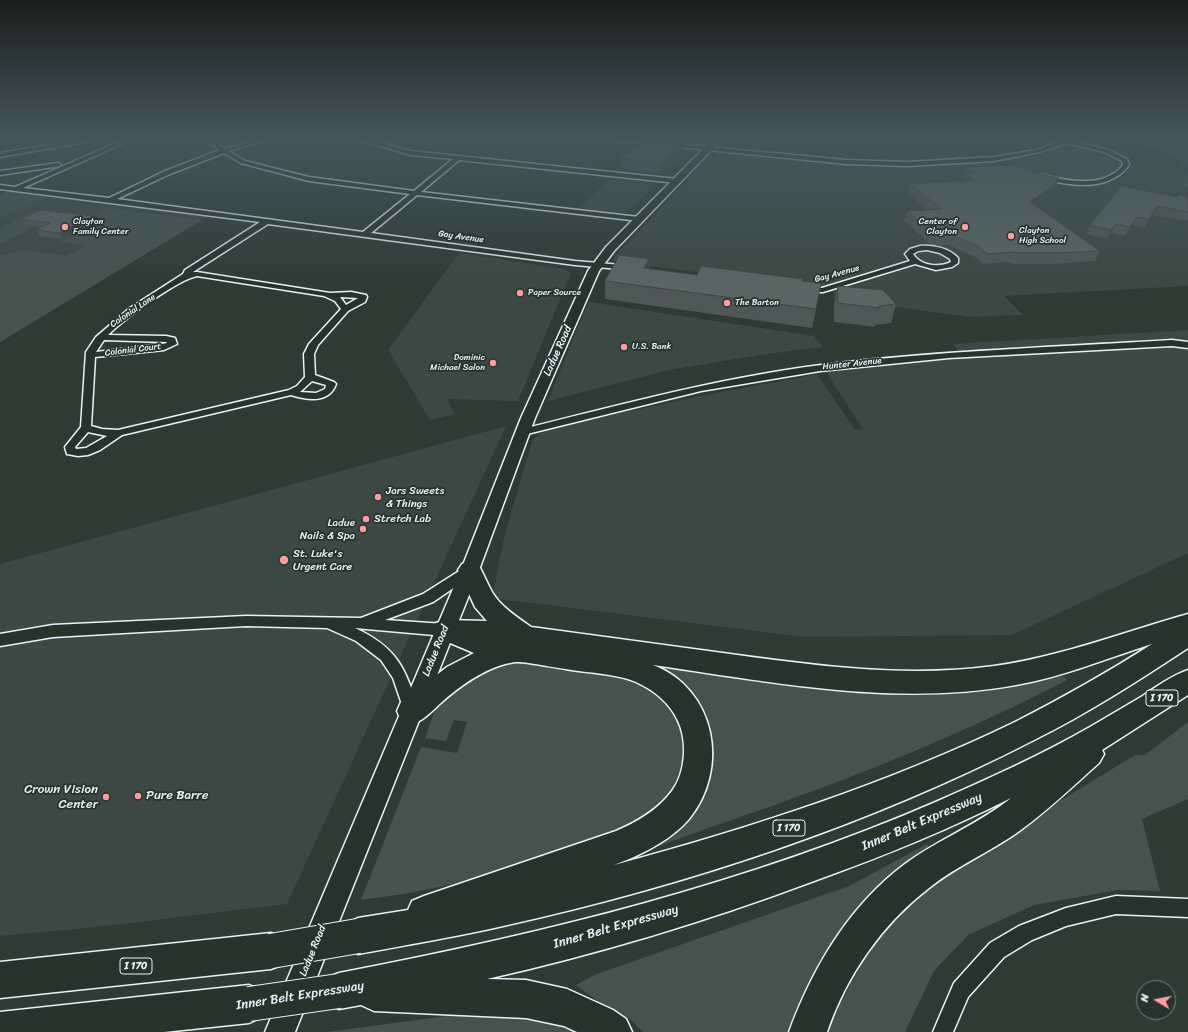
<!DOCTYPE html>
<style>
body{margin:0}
#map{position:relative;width:1188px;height:1032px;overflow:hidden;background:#2e3b35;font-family:Sriracha,sans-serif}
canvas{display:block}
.north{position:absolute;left:1136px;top:980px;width:40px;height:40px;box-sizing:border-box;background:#26332d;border:1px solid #747f7e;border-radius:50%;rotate:280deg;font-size:11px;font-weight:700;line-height:16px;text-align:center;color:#e8f1f8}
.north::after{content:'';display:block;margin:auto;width:14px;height:18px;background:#ff9aa2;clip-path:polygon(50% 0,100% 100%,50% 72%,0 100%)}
</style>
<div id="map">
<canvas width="1188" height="1032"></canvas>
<div class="north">N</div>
</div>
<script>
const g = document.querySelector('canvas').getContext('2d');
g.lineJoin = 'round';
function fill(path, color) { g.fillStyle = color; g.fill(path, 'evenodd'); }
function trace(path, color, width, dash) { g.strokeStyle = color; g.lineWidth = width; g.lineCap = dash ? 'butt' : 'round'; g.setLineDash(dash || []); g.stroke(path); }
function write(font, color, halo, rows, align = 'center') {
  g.font = font + ' Sriracha,sans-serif'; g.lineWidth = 3.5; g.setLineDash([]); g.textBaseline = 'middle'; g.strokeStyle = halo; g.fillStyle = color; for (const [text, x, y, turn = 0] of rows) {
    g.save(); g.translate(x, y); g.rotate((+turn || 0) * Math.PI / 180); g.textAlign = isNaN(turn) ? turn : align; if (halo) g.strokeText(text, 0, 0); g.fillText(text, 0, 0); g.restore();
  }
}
const built = new Path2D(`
 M716 152 867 165 923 166 988 162 996 163 1048 180 1076 186 1113 180 1124 176 1132 165 1179 167H1182L1183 163 1188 165V286L1004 296 1023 315 969 317 833 298 834 291 614 261V257L713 154Z
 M611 178 657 184 625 213 579 208Z
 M12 190 208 216 0 342V195Z
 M459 253 565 269 571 273 518 401 447 399 455 414 430 420 388 350Z
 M589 302 814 336 823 347 759 355 669 370 548 401 583 314Z
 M1188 330V553L1012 635 805 637 492 598 504 538 532 441 539 434 552 428 696 397 817 374 855 430 863 429 826 372 927 360 965 359 953 344Z
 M506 426 287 904 106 926 0 936V564Z`);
const green = new Path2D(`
 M1126 139H1188V165L1162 151Z
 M1067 141 1099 149 1126 162C1123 166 1120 173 1117 175 1083 193 1027 173 994 159L1037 151Z
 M12 190 48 195 43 198 44 199 0 218V195Z
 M107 208 202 220 0 342V255L24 250 67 256 87 246 59 242 97 223 95 222 103 218 91 216Z
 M35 210 67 215 36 226 0 244V228Z
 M517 658 633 676 669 701 688 736 680 785 644 827 484 878 410 893 361 900 421 747 457 753 467 722 454 720 446 741 425 738 435 710 441 700 461 679Z
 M635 659 822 685 1058 671 1067 680C986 722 902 758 816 790 763 810 709 827 656 847L654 840 710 749Z
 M1188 722V799L1142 819 1160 891 1118 890 1034 905 968 935 934 971 905 1032H829L838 1008 866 955 899 910 944 872 1135 755H1145Z
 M927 844 930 851 791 1032H643L629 1018 600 1003 576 985 594 975 849 886Z
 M526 1010 593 1032H327L484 1011Z`);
const minor = new Path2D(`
 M54 139H61L57 143 56 148 54 149 51 147V142Z
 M125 139H133L23 188 109 198 165 171 220 150 202 139H209L225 149 259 139H270L229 151 245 161 309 177 414 191 453 159 411 155 357 139H367L411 151 677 179 680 181 677 183 459 160 421 192 639 217 642 219 639 221 417 195 371 233 575 261 633 266V270H630L575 265 268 224 193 272H197L330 293 351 292 366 295 367 297 365 302 348 311 318 345 314 354 315 375 334 382 336 384C329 404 307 400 291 395L122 435 100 450 88 455 78 456 67 454 65 447 81 427 86 352 96 337 130 308 183 274 185 270 260 222 0 189V185L15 187ZM224 153 241 163 309 181 410 194 363 232 117 199 170 174ZM197 276 324 296 335 301 341 309 309 344 304 354 305 377 297 386 289 390 118 430 102 429 91 426 95 357 164 350 177 344 175 338 166 336 108 335C124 319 177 280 197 276ZM340 297 358 298 346 305ZM104 340 166 342 167 343 162 344 96 352ZM312 381 326 385 325 389 316 393 300 392ZM88 432 107 436 86 448 76 449 75 447Z
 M599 139H623L846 160 908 162 994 157 1036 150 1065 139H1074L1072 141 1109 150 1127 159 1129 165C1112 188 1082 187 1057 182 1051 181 1044 180 1039 177L1042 175C1068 181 1104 189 1123 165L1122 161 1105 152 1066 143 1039 152 994 161 908 166 846 164Z
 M58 163 61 165 60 166 0 175V171Z
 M920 246C933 245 949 248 958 258V263L952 267 936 270 915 264 823 292H803L799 290 803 288H822L910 261 905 254 910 249ZM927 250 940 253 950 259 951 262C938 268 921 266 913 254L918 251Z
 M1172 340 1188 342V348L1172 346 949 358 820 371 701 391 523 435 518 432 519 430C619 405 719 378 821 365 937 351 1055 347 1172 340Z
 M469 566 474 568 475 571 474 574 433 602 385 620 445 624 450 626 452 630 450 634 445 636 355 628C398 648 405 668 419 711L416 716 411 718 406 716 393 678 381 660 356 641 327 628 246 626 53 637 0 646V634L53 625 246 616 361 618 423 594 464 568Z
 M1116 896 1188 899V917L1116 914 1066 926 1032 940 1004 957 968 997 953 1032H933L954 983 990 943 1019 926 1066 908Z`);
const tertiary = new Path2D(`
 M84 139H102L0 157V153Z`);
const secondary = new Path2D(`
 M713 139H722L614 251 599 271 535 418 479 570 295 1032H265L461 570 521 418 588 271 606 247Z`);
const motorway = new Path2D(`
 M470 561 478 564C483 573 487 583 492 592 501 607 517 617 531 627 598 636 664 645 730 654 818 666 906 678 994 666 1060 657 1124 632 1188 614V648C1138 681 1088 713 1034 740 869 825 684 886 503 926 455 937 406 945 358 954L346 948 340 936 346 924 358 918 408 910 412 901 424 896 616 831C637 822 658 810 672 791 686 772 688 740 677 719 670 704 655 691 640 684 623 674 587 673 566 669 555 668 525 661 515 662 488 666 464 683 444 700 437 706 429 715 421 720 414 724 408 722 401 720L397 711 401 702 447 667 474 653 436 637 432 630 436 623 445 620 487 621 475 607 458 570 462 564ZM1152 644C1108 672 1062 698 1015 722 887 784 751 828 614 865 641 855 670 841 689 819 730 769 716 689 653 665 772 682 895 707 1016 685 1063 677 1107 658 1152 644Z
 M1188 670V695L1102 750 1104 754 1099 763C1073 786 1046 812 1018 832 990 852 956 866 929 888 882 924 846 976 827 1032H789C813 967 849 906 905 864 939 839 979 824 1011 798 948 830 881 857 814 881 707 921 598 954 487 979L526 980 567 989 613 1010 626 1019 632 1032H577L564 1026 526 1018 374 1011 361 1005 339 1009 326 1004 321 991 326 978 339 973C543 934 747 884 938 801 990 778 1041 755 1090 727 1107 717 1124 707 1141 697 1156 687 1171 676 1188 670Z
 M271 933 284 938 289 951 284 964 271 969 0 998V962Z
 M249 985 262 991 268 1004 262 1017 249 1023 164 1032H0V1012Z`);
const motorwayBridge = new Path2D(`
 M271 951 358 936
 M249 1004 339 991`);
const wall = new Path2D(`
 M644 139H694L692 142 683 141V155L660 174 621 168V158Z
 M965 167 1035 173 1059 178 1055 188 1046 197 1035 205 1100 251 1095 261 1055 264H1013L1010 262 983 264 975 257 949 245 939 246 929 243 904 221 907 211 927 210 908 193 910 184 961 181 963 177 962 176Z
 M1188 172V187L1184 186 1185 184 1182 183Z
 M1178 197 1188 198V219L1187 221 1153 215 1145 228 1133 225 1125 236 1111 233 1107 239 1086 234 1090 225Z
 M93 216 95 222 63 239 39 236 36 230 41 227 24 225 21 219Z
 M649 259V269L697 275 802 281 816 309 812 328 605 299V281Z
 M838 286 896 304 891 323 875 325V327L834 322V304Z`);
const shadedWall = new Path2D(`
 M683 145V155L660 174 661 164Z
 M1059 178 1055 188 1046 197 1026 212 1030 202Z
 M1157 206 1153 215 1145 228 1149 219Z
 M93 216 95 222 63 239 60 233Z
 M1137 217 1133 225 1125 236 1130 227Z
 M1116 224 1111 233 1107 239 1111 230Z
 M649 259 648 277 644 286V268Z`);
const building = new Path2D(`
 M644 139H683V145L661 164 621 158Z
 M1018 165 1035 173 1059 178 1050 188 1030 202 1100 251 1059 253H1017L1014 252 987 254 978 246 952 235H943L932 233 907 211 942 209 910 184 974 180 964 173H973L965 167Z
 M1122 186 1178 197 1179 194 1188 198V212L1157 206 1149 219 1137 217 1130 227 1116 224 1111 230 1090 225Z
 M41 210 93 216 60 233 36 230 50 223 21 219Z
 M620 255 649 259 644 268 697 275 701 266 803 279 802 281 821 283 816 309 605 281Z
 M838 286 883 290 896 304 878 306 880 308 838 303Z`);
const markers = [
 [65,227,4,"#ff9aa2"],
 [965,227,4,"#ff9aa2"],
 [1011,236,4,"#ff9aa2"],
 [520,293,4,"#ff9aa2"],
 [727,303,4,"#ff9aa2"],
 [624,347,4,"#ff9aa2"],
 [493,363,4,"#ff9aa2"],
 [378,497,4,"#ff9aa2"],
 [366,519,4,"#ff9aa2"],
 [363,529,4,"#ff9aa2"],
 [284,560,5,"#ff9aa2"],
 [138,796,4,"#ff9aa2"],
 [106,797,4,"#ff9aa2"]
];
const farPoinames = [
 ["Clayton",73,222],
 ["Family Center",73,232],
 ["Center of",957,222,"right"],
 ["Clayton",957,232,"right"],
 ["Clayton",1019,231],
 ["High School",1019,241],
 ["Paper Source",528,293],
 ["The Barton",735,303],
 ["U.S. Bank",632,347],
 ["Dominic",485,358,"right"],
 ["Michael Salon",485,368,"right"]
];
const farStreetnames = [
 ["Gay Avenue",461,237,8],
 ["Gay Avenue",837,274,-15],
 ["Colonial Lane",133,311,-34],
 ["Colonial Court",133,350,-7],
 ["Hunter Avenue",852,364,-6]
];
const shields = [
 [1162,698,32],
 [789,828,32],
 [136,966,32]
];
const shieldNames = [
 ["I 170",1162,698],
 ["I 170",789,828],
 ["I 170",136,966]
];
const streetNames = [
 ["Ladue Road",558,351,-66],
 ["Ladue Road",436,651,-68],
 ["Ladue Road",313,951,-68]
];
const poiNames = [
 ["Jars Sweets",386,491],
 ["& Things",386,504],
 ["Stretch Lab",374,519],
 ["Ladue",355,523,"right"],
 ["Nails & Spa",355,536,"right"],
 ["St. Luke's",293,554],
 ["Urgent Care",293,567]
];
const nearPoinames = [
 ["Crown Vision",98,790],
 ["Center",98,805],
 ["Pure Barre",146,796,"left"]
];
const nearStreetnames = [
 ["Inner Belt Expressway",922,822,-23],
 ["Inner Belt Expressway",616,927,-16],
 ["Inner Belt Expressway",300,996,-9]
];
fill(built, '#3b4843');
fill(green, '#45524e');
trace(minor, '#e8f1f8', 3);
trace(tertiary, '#e8f1f8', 3);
trace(secondary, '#e8f1f8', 3);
trace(motorway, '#e8f1f8', 3);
fill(minor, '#26332d');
fill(tertiary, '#26332d');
fill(secondary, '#26332d');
fill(motorway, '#26332d');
trace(motorwayBridge, '#e8f1f8', 36, []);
trace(motorwayBridge, '#26332d', 34);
fill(wall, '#4d5755');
fill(shadedWall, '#3e4745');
fill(building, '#596563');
trace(building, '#3e4745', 1);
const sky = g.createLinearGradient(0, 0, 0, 284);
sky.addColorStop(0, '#19201d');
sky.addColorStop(0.49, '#46555c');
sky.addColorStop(1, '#46555c00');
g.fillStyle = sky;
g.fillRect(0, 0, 1188, 284);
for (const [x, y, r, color] of markers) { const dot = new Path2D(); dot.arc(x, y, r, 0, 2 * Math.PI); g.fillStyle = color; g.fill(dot); trace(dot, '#26332d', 1.5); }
write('9px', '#e8f1f8', '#26332d', farPoinames, 'left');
write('9px', '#e8f1f8', '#26332d', farStreetnames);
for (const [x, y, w] of shields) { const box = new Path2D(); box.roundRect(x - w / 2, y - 8, w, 16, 3); g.fillStyle = '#26332d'; g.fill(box); trace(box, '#e8f1f8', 1); }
write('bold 10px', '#e8f1f8', null, shieldNames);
write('11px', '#e8f1f8', '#26332d', streetNames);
write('11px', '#e8f1f8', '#26332d', poiNames, 'left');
write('13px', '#e8f1f8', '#26332d', nearPoinames, 'right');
write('13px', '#e8f1f8', '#26332d', nearStreetnames);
</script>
